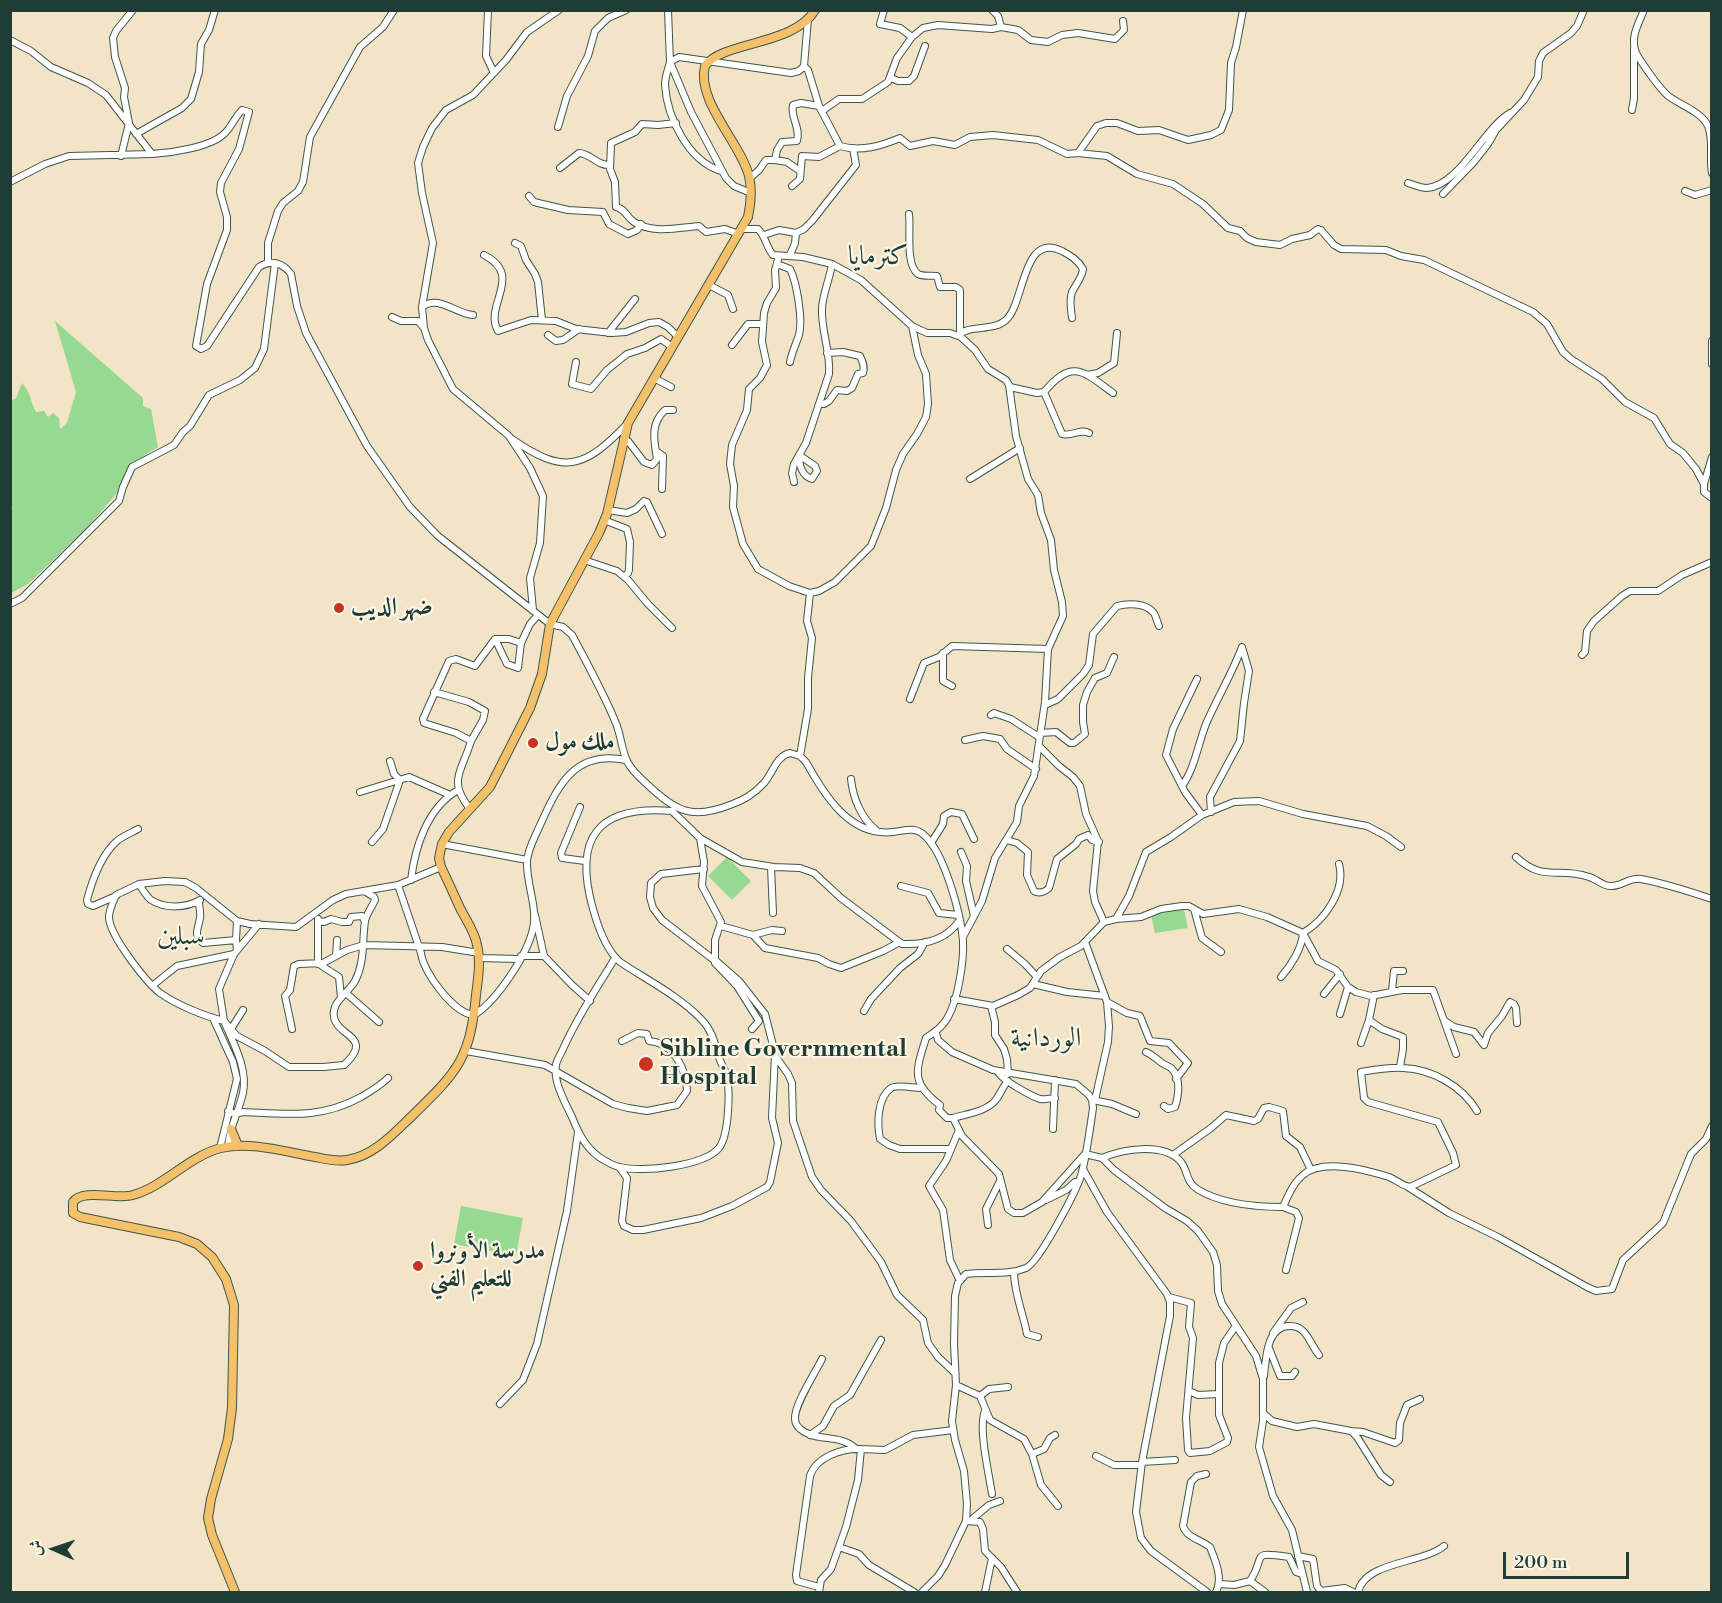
<!DOCTYPE html>
<meta charset="utf-8">
<style>
body{margin:0}
#map{position:relative;width:1722px;height:1603px;overflow:hidden;background:#f3e4c7;font-family:"Libre Bodoni",Amiri,serif}
canvas{display:block}
.frame{position:absolute;inset:0;border:12px solid #1f3d34;pointer-events:none}
.north{position:absolute;left:24px;top:1519px;width:60px;height:60px;-webkit-text-stroke:4px #fcf5e5;paint-order:stroke;rotate:273deg;font-size:16px;font-weight:700;line-height:24px;text-align:center;color:#1f3d34}
.north::after{content:'';display:block;margin:auto;width:21px;height:27px;background:#1f3d34;clip-path:polygon(50% 0,100% 100%,50% 72%,0 100%)}
.scale{position:absolute;left:1503px;top:1552px;width:126px;height:27px;box-sizing:border-box;border:3px solid #1f3d34;border-top:0;padding-left:8px;font-size:18px;line-height:21px;white-space:nowrap;color:#1f3d34;-webkit-text-stroke:4px #fcf5e5;paint-order:stroke}
</style>
<div id="map">
<canvas width="1722" height="1603"></canvas>
<div class="frame"></div>
<div class="north">ش</div>
<div class="scale">200 m</div>
</div>
<script>
const g = document.querySelector('canvas').getContext('2d');
g.lineJoin = 'round';
function fill(path, color) { g.fillStyle = color; g.fill(path, 'evenodd'); }
function trace(path, color, width, dash) { g.strokeStyle = color; g.lineWidth = width; g.lineCap = dash ? 'butt' : 'round'; g.setLineDash(dash || []); g.stroke(path); }
function write(font, color, halo, rows, align = 'center') {
  g.font = font + ' "Libre Bodoni",Amiri,serif'; g.lineWidth = 4.5; g.setLineDash([]); g.textBaseline = 'middle'; g.strokeStyle = halo; g.fillStyle = color; for (const [text, x, y, turn = 0] of rows) {
    g.save(); g.translate(x, y); g.rotate((+turn || 0) * Math.PI / 180); g.textAlign = isNaN(turn) ? turn : align; if (halo) g.strokeText(text, 0, 0); g.fillText(text, 0, 0); g.restore();
  }
}
const green = new Path2D(`
 M55 321 143 398V406L151 409 158 447 132 463 117 493 87 528 28 584 11 593 10 510 13 508 10 504 11 401 16 398 22 383C31 392 30 401 36 412L44 411 48 417 53 413 59 418 60 429 67 423 76 392Z
 M727 857 751 881 732 900 708 876Z
 M1184 909 1188 928 1155 933 1151 915Z
 M461 1206 523 1218 516 1256 454 1244Z`);
const minor = new Path2D(`
 M488 10 486 56 494 73
 M668 10 670 62 691 112 726 178 734 186 751 193
 M884 10 880 24 900 28 912 37
 M992 10 998 16 1001 27
 M1644 10C1638 25 1630 37 1636 53 1643 65 1657 85 1667 95 1679 105 1701 111 1708 126 1714 141 1709 158 1712 173
 M808 19 804 66 808 70 819 106 840 146C861 152 881 146 900 138L910 146 933 141 955 145 970 137 993 135 1038 140 1067 154 1078 153 1107 156 1137 174 1173 184 1203 204 1228 228 1240 231 1247 238 1256 242 1280 245 1292 239 1310 235 1318 229 1321 230 1334 245 1341 249 1386 250 1401 256 1424 260 1533 312 1547 324 1563 352 1571 359 1602 379 1625 402 1654 418 1670 444 1683 453 1696 469 1704 484V492L1712 498
 M10 40 31 51 51 67 88 83 106 95 152 154C171 153 212 147 225 133 232 126 235 117 242 110L249 112 239 149 221 183 220 192 227 217V230L207 284 196 346 201 349 207 346 259 267C271 259 283 263 291 274L297 306 306 333 367 446 410 507 438 536 550 624 563 627 572 635C587 663 603 692 615 721 621 734 621 748 627 761 631 770 640 778 648 785 675 811 692 820 730 805 742 801 755 793 764 783 773 773 776 756 790 753L800 756 806 762C825 795 849 837 893 832 904 831 914 826 924 835 944 852 961 914 963 941 964 962 958 999 948 1017 942 1028 934 1032 926 1038 916 1070 910 1083 940 1105L939 1110 947 1118H953L962 1136 999 1174 1008 1209 1014 1213H1023L1042 1202 1085 1154 1102 1158 1114 1170 1165 1208 1187 1221 1198 1231 1213 1252 1217 1265 1218 1291 1222 1304 1256 1356 1263 1379V1421L1259 1447 1273 1496 1292 1530 1307 1592
 M891 78 898 81H909L914 76 925 46
 M1632 110 1634 98V48
 M822 111 839 99H862L888 82 897 58 912 37 923 28 938 25 992 29 1001 27 1018 30 1031 40 1048 42 1062 35 1078 33 1115 39 1124 30 1123 21
 M676 123 658 125 642 124 635 132 611 143 610 169 615 182 616 207C626 209 626 217 634 222 653 234 677 228 699 226L706 232 725 229 739 234
 M558 127 567 96 588 56 595 31 608 18 626 10
 M136 134 182 108 191 99 199 72 201 44 209 30 215 10
 M1078 153 1097 126 1106 123H1117L1138 131 1159 130 1188 140 1211 135 1221 130 1229 110 1231 63 1236 47 1243 10
 M121 156 129 123 124 97 125 88 115 57 113 38 116 31 133 10
 M775 160 787 162 800 171
 M560 168 579 153C592 154 597 166 610 165
 M721 171C688 161 667 117 665 85 665 76 668 70 670 62L679 57 791 73 799 71 804 66
 M750 178 759 170 766 160H775L777 150 782 142 797 141C801 127 790 118 793 105L801 103 819 106
 M10 182 45 164 69 156 152 154
 M1408 183C1414 185 1421 188 1427 188 1460 185 1483 129 1510 113
 M792 186 800 179 802 156 819 157 840 146
 M1685 191 1695 195 1712 190
 M1443 194 1473 163 1488 144 1496 130 1524 100 1538 77 1539 61 1543 53 1571 33 1577 26 1584 10
 M529 196 534 202 568 210 603 212 609 224 628 234 637 230 641 224
 M909 214C911 230 905 264 918 274 923 277 931 275 937 276L940 287H956L960 290V333
 M742 229H758C766 237 766 247 773 255L803 257 832 264 861 280 912 326 927 333H950L961 337 975 350 988 369 1006 380 1009 385 1016 436 1028 479 1038 495 1041 513 1051 540 1054 570 1062 602 1063 616 1048 649 1045 702 1034 776 1019 806 1017 822 995 858 982 901 963 937
 M764 235 779 230 796 233
 M515 243 521 246 526 260 535 274 538 282 542 320
 M484 255C525 276 483 305 498 331L531 320 556 321 576 329 612 333 626 332 649 323 659 322 668 327 678 337
 M790 255 795 243 796 233 804 229 812 221 856 165 853 148
 M779 256 775 270 776 288 767 303 764 313 762 342 767 365 760 378 749 389 747 410 732 445 730 464 734 486 733 507 743 544 758 569 789 586 810 593 807 621 812 638 808 678V709L800 756
 M268 263V243L278 211 283 203 298 191 303 182 310 137 360 47 383 27 394 10
 M777 264 790 269C797 283 803 320 799 335 796 344 792 352 790 362
 M709 285 728 295 733 309
 M422 307C438 294 456 314 473 315
 M392 317 401 321H418L424 328
 M608 333 635 299
 M548 335 556 341 563 340 579 329
 M958 335C971 324 993 332 1006 320 1025 303 1022 231 1062 251 1071 256 1078 260 1083 269 1082 278 1076 284 1072 292 1069 300 1071 310 1072 318
 M1712 341V364
 M732 345 748 324H763
 M576 362 572 384 591 389 607 370 627 354 645 348 661 339 672 347
 M1087 375 1098 373 1114 363 1117 333
 M654 378 671 387
 M1010 387 1037 393 1044 392C1072 359 1082 370 1113 393
 M1044 392 1062 434C1072 437 1080 428 1089 433
 M820 403 824 404 829 401 837 390 847 391 852 388 858 374 863 373C865 367 863 362 860 356L843 352 827 353
 M512 439C565 476 585 468 628 423
 M623 440 628 441 644 462 652 465 657 459C654 440 650 424 665 410H673
 M656 451 663 456 662 489
 M799 455 815 466 817 471 812 479C802 476 799 465 799 455Z
 M970 479 1020 448
 M794 482 792 473 794 464 806 443 829 374C831 353 821 331 822 309 822 296 830 278 832 264
 M1704 484 1712 457
 M608 510 627 513 636 509 644 501 647 502 662 534
 M604 520 627 529 630 542 629 570 628 573 624 577
 M584 560 617 571 628 580 648 604 672 628
 M810 593 819 591 835 582 871 546 886 508 896 470 903 454 917 434 926 417 928 404 926 374 918 355 912 326
 M10 604 22 598 119 501 123 487 132 467 174 445 183 432 190 426 209 395 240 380 255 368 264 349 275 263
 M533 610 530 578 540 543 543 496 530 468 509 436 453 389 428 340 424 328 422 307 433 243 422 193 418 163 423 147 432 128 446 110 473 95 506 60 527 32 559 10
 M495 639 507 664 518 668 521 643 530 624 538 615
 M943 653V681L952 686
 M1582 655 1585 652 1587 631 1594 621 1622 596 1630 591H1658L1682 575 1712 562
 M1197 679 1173 729 1166 755 1185 792 1202 815
 M434 692 469 702 485 711 483 720 471 741
 M910 699 924 663 939 657 952 646 1048 649
 M1045 705 1058 699 1083 674 1089 665 1093 634 1117 606C1128 603 1145 603 1153 612 1156 615 1157 622 1159 626
 M991 715 994 713 1011 719 1039 737
 M1040 733 1056 732 1070 743H1074L1085 734 1083 722V705L1087 692 1095 678 1107 673 1114 657
 M965 740 983 736 1000 739 1007 749 1036 769
 M851 779C853 798 861 818 876 830
 M1182 786C1195 768 1198 744 1206 724 1217 698 1232 674 1242 647L1249 671 1244 703 1240 741 1210 797 1211 812
 M360 792 409 777 450 795
 M580 807 561 853 562 858 585 861
 M470 809C447 780 462 772 471 741L456 733 424 723 423 719 449 661 456 659 475 666 495 639H509L521 643
 M700 838 704 862 702 886 721 922 715 940V963L737 986 759 1021 752 1029
 M1007 840 1017 843 1028 852 1027 875 1034 891C1039 894 1045 892 1049 888L1057 859 1076 844 1079 839 1088 835 1092 840 1099 842
 M372 842 383 829 400 780 394 774 390 761
 M931 843 943 824 944 816 951 812 962 814 974 839
 M442 844 527 860
 M961 852 967 866 966 881 974 916
 M1516 857C1544 883 1559 866 1589 877 1597 879 1602 886 1610 886 1621 887 1629 877 1641 879 1664 883 1688 891 1712 899
 M771 867 773 913
 M704 869 661 874 651 883 650 897 653 908 662 920 714 960
 M411 880C415 847 427 808 458 790
 M139 884C142 889 146 896 151 900 165 909 186 908 200 900
 M398 885 421 953C423 972 454 1014 474 1015 497 1001 527 955 533 929 538 907 526 884 527 861 528 848 536 835 541 823 559 783 576 750 626 760
 M901 886 928 893 939 913 958 915
 M116 896 93 906 88 904 87 900C92 881 101 855 117 841 123 836 131 833 138 829
 M199 902C199 907 201 913 200 918 198 930 193 934 203 943L236 940 237 950
 M1194 909 1202 938 1221 952
 M535 915 544 956
 M1116 919 1129 896 1146 852 1171 837 1202 815 1234 802 1259 801 1303 814 1367 826 1386 836 1401 847
 M318 921 324 922 331 919 342 922H349L351 917 362 916 364 920
 M1104 922 1116 919 1141 917 1161 909 1182 906H1189L1203 914 1239 909 1267 917 1303 933 1318 961 1336 970 1348 987 1356 992 1371 996 1402 990H1433L1456 1054
 M259 924 234 954 219 989 224 1021 237 1036 265 1051 289 1067H323L344 1065C375 1036 337 1037 334 1017 331 1002 349 992 355 981 365 962 362 942 365 921 366 915 372 907 375 900L374 897 366 892
 M721 926 753 935 765 948 818 958 829 964 841 968 883 951 898 943
 M753 935 772 930 782 931
 M236 940 237 921
 M1085 942 1107 1002 1109 1026 1108 1042 1095 1100
 M1007 949 1025 964 1037 977
 M336 956 337 940
 M521 956H544L572 985 590 1001
 M479 958 519 959
 M615 958C597 988 577 1017 563 1049 561 1054 557 1059 556 1065 553 1082 565 1102 572 1117 578 1132 585 1147 599 1157 605 1161 613 1166 620 1167 642 1173 704 1166 719 1148 729 1135 730 1092 727 1077 726 1071 722 1066 720 1060 715 1045 713 1031 701 1019 679 996 647 980 620 962 606 950 598 927 593 909 573 838 597 805 672 811L700 838 742 862 774 867 800 868 814 873 841 898 902 944C924 945 946 940 959 921
 M714 959 739 981 765 1014 776 1057 788 1074 792 1083 793 1121 812 1177 821 1190 851 1221 881 1262 897 1295 923 1320 928 1343 938 1357 955 1373
 M318 964V919
 M319 964 339 977 341 998
 M1281 977C1291 966 1302 948 1303 933 1325 920 1346 890 1339 864
 M1033 984 1067 992 1105 996
 M152 986 177 966 234 954
 M1392 991 1394 971H1403
 M346 993 379 1022
 M1324 994 1340 974
 M1374 995 1369 1020 1382 1029 1403 1037V1049L1400 1067
 M954 999 993 1006 1018 995 1030 988 1041 971 1060 957 1081 946 1104 922 1095 902 1093 891 1098 841 1086 814 1080 786 1073 777 1059 766 1039 746
 M1107 1002 1127 1013 1140 1016 1150 1041 1169 1043 1186 1061 1188 1063 1176 1079
 M991 1006 995 1022V1035L1004 1049 1007 1059 1008 1074
 M864 1011 871 999 900 968 918 954 925 942
 M1340 1014 1348 987
 M213 1018 233 1062 237 1079 220 1148
 M1445 1021 1454 1027 1474 1032 1484 1045 1488 1033 1502 1016 1510 1002 1514 1004 1516 1008 1517 1023
 M231 1029 243 1010
 M292 1029 285 996 290 990 294 966 299 964 323 963 347 950 364 945 442 947 479 953
 M622 1041 638 1033 647 1034 649 1041C670 1042 682 1062 686 1081
 M1361 1043 1369 1020
 M466 1051 545 1065 613 1104 628 1108 647 1111 677 1105 687 1091 686 1081H669
 M1146 1052C1153 1055 1156 1059 1162 1063 1165 1065 1168 1066 1171 1068 1181 1077 1179 1095 1175 1107L1168 1109 1164 1106
 M998 1072C1002 1080 1031 1096 1040 1099 1045 1100 1050 1098 1055 1098
 M921 1088C913 1088 898 1084 891 1088 877 1098 877 1124 880 1139L889 1145 900 1149H950
 M1093 1100 1112 1104 1136 1114
 M228 1111 235 1114 243 1112C288 1114 321 1119 361 1097 371 1091 380 1086 388 1078
 M953 1118C966 1114 984 1112 994 1102 1000 1096 1002 1087 1008 1081
 M1053 1129 1055 1080
 M959 1130 946 1161 929 1186 943 1210 950 1260 960 1281
 M228 1147C229 1128 239 1111 243 1093 248 1068 233 1043 224 1021 204 1016 177 1005 160 993 146 982 109 935 109 917 109 910 113 902 116 895L139 884 165 881 185 882 196 888 237 921 250 924 296 927 333 900 346 894 398 885 441 867
 M1173 1155 1211 1128 1226 1115 1254 1121 1258 1119 1264 1108 1269 1107 1283 1111 1286 1136 1300 1147 1311 1170
 M1102 1158C1123 1149 1164 1142 1181 1162 1188 1171 1186 1182 1197 1189 1221 1204 1255 1207 1283 1207 1288 1196 1293 1183 1303 1175 1322 1158 1367 1170 1389 1177 1397 1180 1402 1186 1410 1187L1456 1165 1453 1153 1438 1122 1368 1102 1364 1098 1361 1072C1373 1070 1391 1067 1403 1068 1432 1069 1462 1086 1477 1111
 M619 1167 627 1178 622 1221 624 1226 633 1230H643L701 1218 732 1206 767 1187 770 1182 778 1143 772 1118 775 1054
 M1083 1169 1107 1212 1167 1294 1170 1302V1316L1142 1462 1136 1512 1141 1538 1151 1551 1207 1592
 M1408 1187 1449 1213 1498 1237 1587 1287 1596 1291 1612 1289 1623 1260 1663 1223 1691 1154 1706 1139 1712 1126
 M1046 1200 1066 1190 1075 1182
 M1283 1207 1296 1212 1299 1218 1286 1270
 M988 1225 986 1209 1000 1181
 M1014 1272C1014 1294 1023 1312 1027 1334L1038 1337
 M1169 1297 1191 1303 1189 1327 1193 1338 1186 1418 1188 1450 1190 1453 1210 1451 1227 1442 1228 1438 1219 1415V1363L1224 1343 1235 1327
 M1273 1333 1291 1308 1303 1302
 M1269 1348 1280 1376H1292L1295 1372
 M822 1359C815 1373 794 1405 795 1419 795 1430 811 1436 820 1437 833 1439 845 1439 855 1448
 M1264 1376C1266 1359 1266 1326 1290 1326 1295 1326 1300 1328 1303 1331 1310 1338 1313 1348 1319 1355
 M956 1385 980 1396 990 1420 1024 1439 1032 1454 1041 1485 1058 1506
 M1189 1391 1198 1395 1218 1394
 M980 1396 989 1389 1008 1387
 M500 1404 523 1380 537 1344 567 1211 578 1132
 M985 1411C978 1428 989 1474 992 1494
 M1263 1413 1272 1421 1297 1427 1314 1424 1351 1431 1357 1437 1381 1475 1390 1482
 M1351 1431 1363 1432 1395 1443 1399 1440 1400 1423 1407 1405 1420 1399
 M810 1435 823 1426 834 1406 850 1395 881 1340
 M1032 1454 1044 1449 1050 1438 1055 1435
 M1096 1456 1114 1465H1141
 M1142 1462 1175 1460
 M1206 1474 1197 1476 1191 1482 1183 1526C1187 1538 1200 1539 1210 1547 1216 1562 1223 1578 1216 1592
 M971 1520 989 1505 1000 1501
 M966 1521 980 1522 983 1529 985 1551 1001 1567 1017 1592
 M839 1547 859 1554 869 1565 914 1592
 M1298 1556 1313 1559 1317 1586 1321 1591 1345 1588 1353 1592
 M1250 1581 1265 1592
 M1220 1584 1234 1585 1250 1581C1267 1556 1248 1551 1289 1557L1296 1572 1302 1574
 M819 1587 797 1581 796 1575 810 1476C816 1457 842 1448 861 1449
 M819 1592 821 1580 831 1569 846 1527 858 1480 861 1449 885 1450 913 1435 953 1430
 M922 1592 938 1576 945 1565 966 1521 967 1504 964 1471 955 1440 952 1421 956 1385 954 1344 955 1296 958 1283 966 1274C986 1271 1007 1276 1026 1268 1039 1262 1078 1189 1082 1172 1087 1152 1090 1129 1093 1108L1092 1100 1089 1095 1076 1084 993 1070 952 1052 938 1040 936 1033
 M985 1592 992 1558
 M1358 1592C1365 1561 1422 1564 1444 1546`);
const major = new Path2D(`
 M231 1129 238 1146
 M235 1592 212 1535 208 1518 211 1499 228 1439 232 1408 234 1305 226 1279 212 1257 197 1244 179 1237 80 1217 73 1213V1202C83 1188 117 1200 133 1195 165 1186 189 1156 221 1148 251 1141 286 1152 315 1157 325 1159 337 1162 347 1160 374 1156 394 1133 413 1115 458 1071 470 1059 476 995 478 979 481 961 477 945 475 932 466 920 460 908 454 895 448 881 441 867L439 858 442 844 449 832 490 787 530 708 542 674 550 624 599 533 607 514 628 423 748 217C751 203 752 189 749 176 740 142 696 101 705 66 722 41 794 46 815 10`);
const markers = [
 [339,608,6,"#c8321e"],
 [533,743,6,"#c8321e"],
 [646,1064,8,"#c8321e"],
 [418,1266,6,"#c8321e"]
];
const poiNames = [
 ["ضهر الديب",351,608],
 ["ملك مول",545,743],
 ["Sibline Governmental",660,1050],
 ["Hospital",660,1078],
 ["مدرسة الأونروا",430,1252],
 ["للتعليم الفني",430,1280]
];
const quarterNames = [
 ["كترمايا",878,258],
 ["سبلين",181,938],
 ["الوردانية",1046,1040]
];
fill(green, '#97d990');
trace(minor, '#3f564a', 8);
trace(major, '#3f564a', 10);
trace(minor, '#fff', 6);
trace(major, '#f4c16a', 8);
for (const [x, y, r, color] of markers) { const dot = new Path2D(); dot.arc(x, y, r, 0, 2 * Math.PI); g.fillStyle = color; g.fill(dot); trace(dot, '#fcf5e5', 2); }
write('bold 24px', '#1f3d34', '#fcf5e5', poiNames, 'left');
write('27px', '#1f3d34', '#fcf5e5', quarterNames);
</script>
